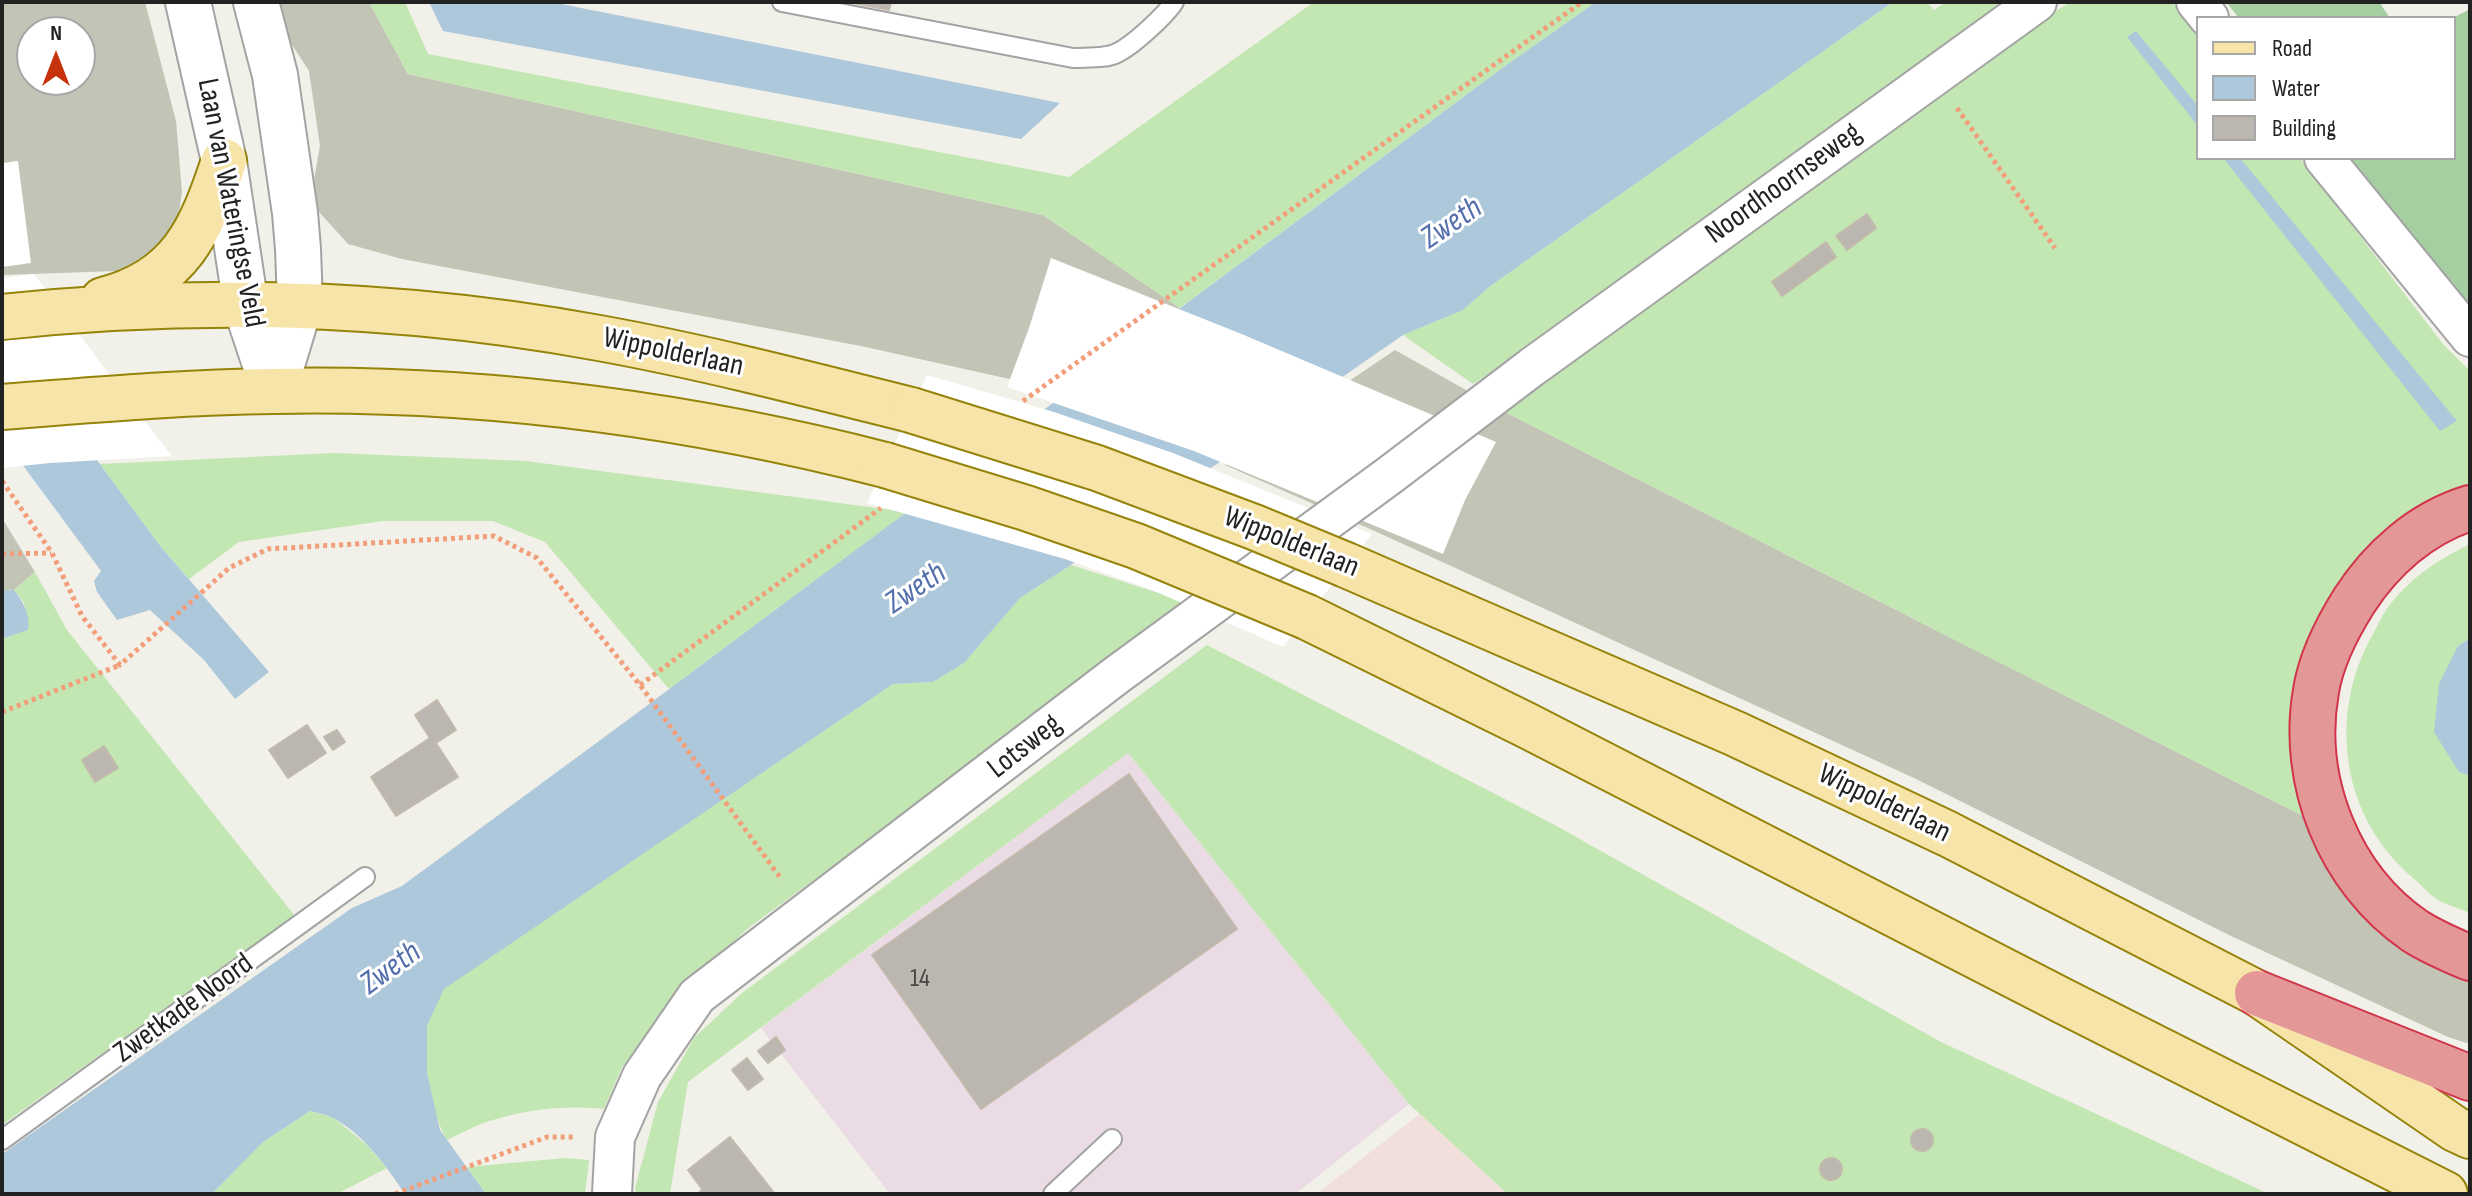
<!DOCTYPE html>
<style>
body{margin:0}
#map{position:relative;width:2472px;height:1196px;overflow:hidden;background:#f1f0e9;font-family:"Sofia Sans Condensed",sans-serif}
canvas{display:block}
.frame{position:absolute;inset:0;border:4px solid #222;pointer-events:none}
.legend{position:absolute;left:2196px;top:16px;width:260px;height:144px;box-sizing:border-box;background:#fff;border:2px solid #a7a7a7;margin:0;padding:10px 14px;list-style:none;font-size:24px;color:#222}
.legend li{display:flex;align-items:center;gap:16px;height:40px}
.legend b{width:40px;border:2px solid #a7a7a7}
.north{position:absolute;left:16px;top:16px;width:80px;height:80px;box-sizing:border-box;background:#fff;border:2px solid #a7a7a7;border-radius:50%;rotate:0deg;font-size:22px;font-weight:700;line-height:32px;text-align:center;color:#222}
.north::after{content:'';display:block;margin:auto;width:28px;height:36px;background:#c6320d;clip-path:polygon(50% 0,100% 100%,50% 72%,0 100%)}
</style>
<div id="map">
<canvas width="2472" height="1196"></canvas>
<div class="frame"></div>
<ul class="legend">
<li><b style="height:10px;background:#f6e4a9"></b>Road</li>
<li><b style="height:22px;background:#adc8db"></b>Water</li>
<li><b style="height:22px;background:#bbb6af"></b>Building</li>
</ul>
<div class="north">N</div>
</div>
<script>
const g = document.querySelector('canvas').getContext('2d');
g.lineJoin = 'round';
function fill(path, color) { g.fillStyle = color; g.fill(path, 'evenodd'); }
function trace(path, color, width, dash) { g.strokeStyle = color; g.lineWidth = width; g.lineCap = dash ? 'butt' : 'round'; g.setLineDash(dash || []); g.stroke(path); }
function write(font, color, halo, rows, align = 'center') {
  g.font = font + ' "Sofia Sans Condensed",sans-serif'; g.lineWidth = 6; g.setLineDash([]); g.textBaseline = 'middle'; g.strokeStyle = halo; g.fillStyle = color; for (const [text, x, y, turn = 0] of rows) {
    g.save(); g.translate(x, y); g.rotate((+turn || 0) * Math.PI / 180); g.textAlign = isNaN(turn) ? turn : align; if (halo) g.strokeText(text, 0, 0); g.fillText(text, 0, 0); g.restore();
  }
}
const commercial = new Path2D(`
 M1420 1114 1508 1194H1316Z`);
const industrial = new Path2D(`
 M1128 753 1409 1104 1295 1194H890L761 1028Z`);
const construction = new Path2D(`
 M2 2H145L176 121 182 192 179 212 173 229 163 243 139 264 116 271 2 275ZM32 32H80V80H32Z
 M273 2H369L408 74 1043 215 1180 308 1068 392 861 346 402 259 348 244 310 202 320 146 309 71 283 31Z
 M1395 350 1505 412 2313 821 2470 973V1044L2448 1037 2229 935 1914 778 1379 533 1225 465Z
 M2 518 35 572 14 590 2 591Z`);
const grass = new Path2D(`
 M369 2H405L428 54 1069 177 1314 2H1596L1505 66 1180 308 1043 215 408 74Z
 M1893 2H1927L1934 10 1946 2H2014L1527 349 1473 384 1403 335 1463 310 1489 287Z
 M2071 2H2167L2175 5 2198 28V158H2300L2443 344 2470 371V490L2351 572 2313 821 1505 412 1647 299 2026 28Z
 M335 453 526 461 907 512 669 689 545 542 493 521H383L239 542 189 579 161 547 100 464Z
 M2470 544V638L2458 646 2459 772 2470 776V913C2461 909 2450 906 2441 902 2431 896 2422 886 2413 878 2341 817 2327 715 2373 634 2379 623 2384 611 2392 602 2414 575 2440 559 2470 544Z
 M1071 565 1190 603 747 929 672 1002 622 1067 604 1109C567 1105 528 1109 493 1120 477 1124 462 1133 447 1140 432 1116 420 1051 428 1024 432 1012 439 1000 443 989L893 684 933 682 964 663 1020 598Z
 M35 572 67 630 295 916 2 1125V639L28 630 24 603 14 590Z
 M1207 645 1553 824 1939 1041 2269 1194H1508L1409 1104 1128 753 688 1082 670 1194H636L635 1188 658 1102 694 1038 742 993Z
 M310 1111 334 1118 367 1145 387 1168 337 1194H212L263 1142Z
 M565 1158 589 1160 585 1194H486L467 1167Z`);
const forest = new Path2D(`
 M2226 2H2379L2390 18H2239Z
 M2470 9V312L2349 158H2454L2453 18Z`);
const water = new Path2D(`
 M429 2H551L1060 103 1021 139 443 31Z
 M1596 2H1893L1489 287 1463 310 1403 335 1071 565 1020 598 964 663 933 682 893 684 444 989 427 1026V1073L440 1130 486 1194H405C387 1167 364 1135 335 1119 327 1115 318 1113 310 1111L263 1142 212 1194H2V1154L352 908 402 886 633 716 1505 66Z
 M2136 31 2198 106V126L2127 37Z
 M2223 158H2240L2457 421 2440 431Z
 M2 331 161 547 269 672 235 699 204 660 150 610 117 620 97 592 94 581 101 571 2 437Z
 M14 590C23 602 31 615 28 630L2 639V591Z
 M2470 638V776L2459 772 2434 732 2439 684 2458 646Z`);
const pier = new Path2D(`
 M18 161 31 263 2 267V163Z
 M1051 258 1244 335 1496 442 1465 500 1443 554 1194 451 1007 387 1029 328Z
 M34 274 127 398 172 456 50 463 2 468V278Z
 M927 375 1054 412 1173 453 1372 534 1283 647 1152 590 1065 559 867 503Z`);
const building = new Path2D(`
 M849 2H891L889 10Z
 M1867 214 1876 228 1847 250 1836 236Z
 M1826 242 1836 257 1782 296 1772 282Z
 M437 700 456 730 436 743 458 777 396 816 371 777 430 738 415 715Z
 M307 725 326 753 288 778 269 750Z
 M337 730 345 742 333 750 324 737Z
 M104 746 118 768 95 782 82 760Z
 M1129 774 1237 929 981 1109 872 955Z
 M776 1037 785 1050 768 1063 758 1051Z
 M747 1058 763 1079 748 1090 732 1070Z
 M1911 1140a11 11 0 1 1 22 0a11 11 0 1 1-22 0Z
 M730 1137 775 1194H698L702 1189 688 1170Z
 M1820 1169a11 11 0 1 1 22 0a11 11 0 1 1-22 0Z`);
const path = new Path2D(`
 M1957 108 2055 248
 M1023 401 1582 2
 M2 481 52 553 82 616 120 665 229 568 268 549 494 536 537 558 640 685 782 880
 M2 554 51 553
 M640 685 881 508
 M2 712 120 665
 M395 1194 547 1137H575`);
const service = new Path2D(`
 M782 2 1073 58C1086 57 1106 59 1117 53 1132 46 1165 16 1174 2
 M2 1140 365 877
 M1053 1194 1112 1139`);
const minor = new Path2D(`
 M2196 2 2209 18
 M2324 158 2470 337
 M612 1194 615 1137 642 1076 697 996 1118 674 1390 475 1532 367 2037 2`);
const tertiary = new Path2D(`
 M188 2 224 161 246 307 274 391
 M256 2 275 75 295 213 298 249 300 305 274 391`);
const primary = new Path2D(`
 M103 300C181 280 201 230 224 161
 M2 317C200 296 403 302 599 338 704 357 808 384 911 410
 M2 407C92 400 183 392 274 391 480 387 686 414 885 465
 M1346 565 1736 734 1948 834 2257 993 2455 1129 2470 1136
 M1307 617 1528 726 2065 1002 2445 1194`);
const motorway = new Path2D(`
 M2470 508C2421 523 2381 559 2354 601 2337 628 2321 659 2316 691 2300 781 2339 879 2415 931 2432 942 2451 950 2470 958
 M2257 993 2470 1078`);
const primaryBridge = new Path2D(`
 M911 410 1097 468 1254 527 1346 565
 M885 465 1026 508 1136 546 1307 617`);
const numberNames = [
 ["14",920,979]
];
const streetNames = [
 ["Noordhoornseweg",1784,184,-36],
 ["Laan van Wateringse Veld",230,203,79],
 ["Wippolderlaan",673,353,12],
 ["Wippolderlaan",1291,543,22],
 ["Lotsweg",1025,747,-38],
 ["Wippolderlaan",1884,804,26],
 ["Zwetkade Noord",184,1009,-36]
];
const waterNames = [
 ["Zweth",1452,224,-34],
 ["Zweth",916,589,-34],
 ["Zweth",391,969,-36]
];
fill(commercial, '#f0dfda');
fill(industrial, '#eadbe4');
fill(construction, '#c2c5b5');
fill(grass, '#c2e7b3');
fill(forest, '#a5cea1');
fill(water, '#adc8db');
fill(pier, '#fff');
fill(building, '#bbb6af');
trace(building, '#c2baac', 2);
trace(service, '#a3a3a3', 22);
trace(minor, '#a3a3a3', 42);
trace(tertiary, '#a3a3a3', 48);
trace(primary, '#95830a', 48);
trace(motorway, '#d1344b', 48);
trace(path, '#f29e7a', 5, [4, 4]);
trace(service, '#fff', 18);
trace(minor, '#fff', 38);
trace(tertiary, '#fff', 44);
trace(primary, '#f6e4a9', 44);
trace(motorway, '#e39897', 44);
trace(primaryBridge, '#95830a', 48, []);
trace(primaryBridge, '#f6e4a9', 44);
write('26px', '#484745', null, numberNames);
write('30px', '#222', '#fff', streetNames);
write('italic 32px', '#536eac', '#fff', waterNames);
</script>
